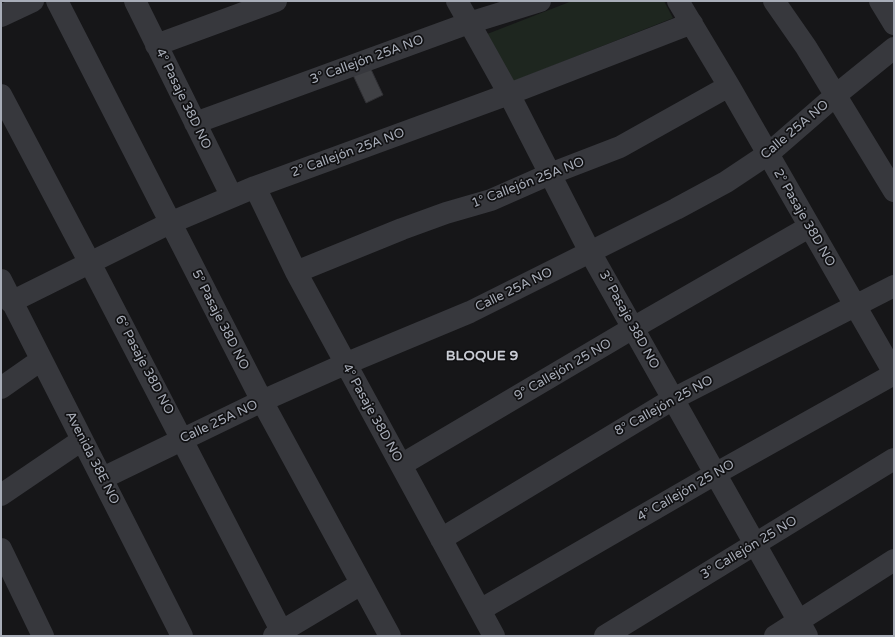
<!DOCTYPE html>
<meta charset="utf-8">
<style>
body{margin:0}
#map{position:relative;width:895px;height:637px;overflow:hidden;background:#161618;font-family:"Varela Round",sans-serif}
canvas{display:block}
.frame{position:absolute;inset:0;border:2px solid #a8adb8;pointer-events:none}
</style>
<div id="map">
<canvas width="895" height="637"></canvas>
<div class="frame"></div>
</div>
<script>
const g = document.querySelector('canvas').getContext('2d');
g.lineJoin = 'round';
function fill(path, color) { g.fillStyle = color; g.fill(path, 'evenodd'); }
function trace(path, color, width, dash) { g.strokeStyle = color; g.lineWidth = width; g.lineCap = dash ? 'butt' : 'round'; g.setLineDash(dash || []); g.stroke(path); }
function write(font, color, halo, rows, align = 'center') {
  g.font = font + ' "Varela Round",sans-serif'; g.lineWidth = 3.5; g.setLineDash([]); g.textBaseline = 'middle'; g.strokeStyle = halo; g.fillStyle = color; for (const [text, x, y, turn = 0] of rows) {
    g.save(); g.translate(x, y); g.rotate((+turn || 0) * Math.PI / 180); g.textAlign = isNaN(turn) ? turn : align; if (halo) g.strokeText(text, 0, 0); g.fillText(text, 0, 0); g.restore();
  }
}
const green = new Path2D(`
 M572 1H664L673 18 509 83 482 36Z`);
const building = new Path2D(`
 M369 65 383 95 366 103 352 73Z`);
const minor = new Path2D(`
 M57 1 262 401 390 636
 M135 1 232 197
 M457 1 509 94 590 252 807 636
 M678 1 729 86 894 373
 M774 1 806 47 894 191
 M880 1 894 24
 M1 16 33 1
 M156 45 276 1
 M1 95 90 263 284 636
 M195 123 469 23 540 1
 M255 187 296 272 494 636
 M296 272 402 229 446 213 491 200 550 174 620 147 729 86
 M1 280 182 636
 M11 302 170 223 255 187 509 94 692 23
 M1 388 41 360
 M401 465 633 328 809 227
 M103 478 262 401 345 364 470 312 676 209 726 182 768 154 836 95 894 48
 M1 495 82 440
 M441 539 673 399 894 286
 M1 549 43 636
 M480 610 715 474 894 374
 M274 636 361 584
 M605 636 894 459
 M775 636 894 560`);
const streetNames = [
 ["3° Callejón 25A NO",367,60,-20],
 ["4° Pasaje 38D NO",183,99,64],
 ["Calle 25A NO",795,130,-40],
 ["2° Callejón 25A NO",348,153,-20],
 ["1° Callejón 25A NO",528,183,-21],
 ["2° Pasaje 38D NO",804,218,60],
 ["Calle 25A NO",514,290,-26],
 ["5° Pasaje 38D NO",220,320,63],
 ["3° Pasaje 38D NO",629,320,61],
 ["6° Pasaje 38D NO",144,365,62],
 ["9° Callejón 25 NO",563,370,-30],
 ["8° Callejón 25 NO",664,406,-29],
 ["4° Pasaje 38D NO",372,413,61],
 ["Calle 25A NO",219,422,-25],
 ["Avenida 38E NO",92,458,63],
 ["4° Callejón 25 NO",686,491,-30],
 ["3° Callejón 25 NO",749,548,-31]
];
const neighbourhoodNames = [
 ["BLOQUE 9",482,356]
];
fill(green, '#1e261f');
fill(building, '#404145');
trace(building, '#303034', 1);
trace(minor, '#37383d', 22);
write('13px', '#a8adb8', '#111113', streetNames);
write('bold 14px', '#c9ccd4', '#111113', neighbourhoodNames);
</script>
